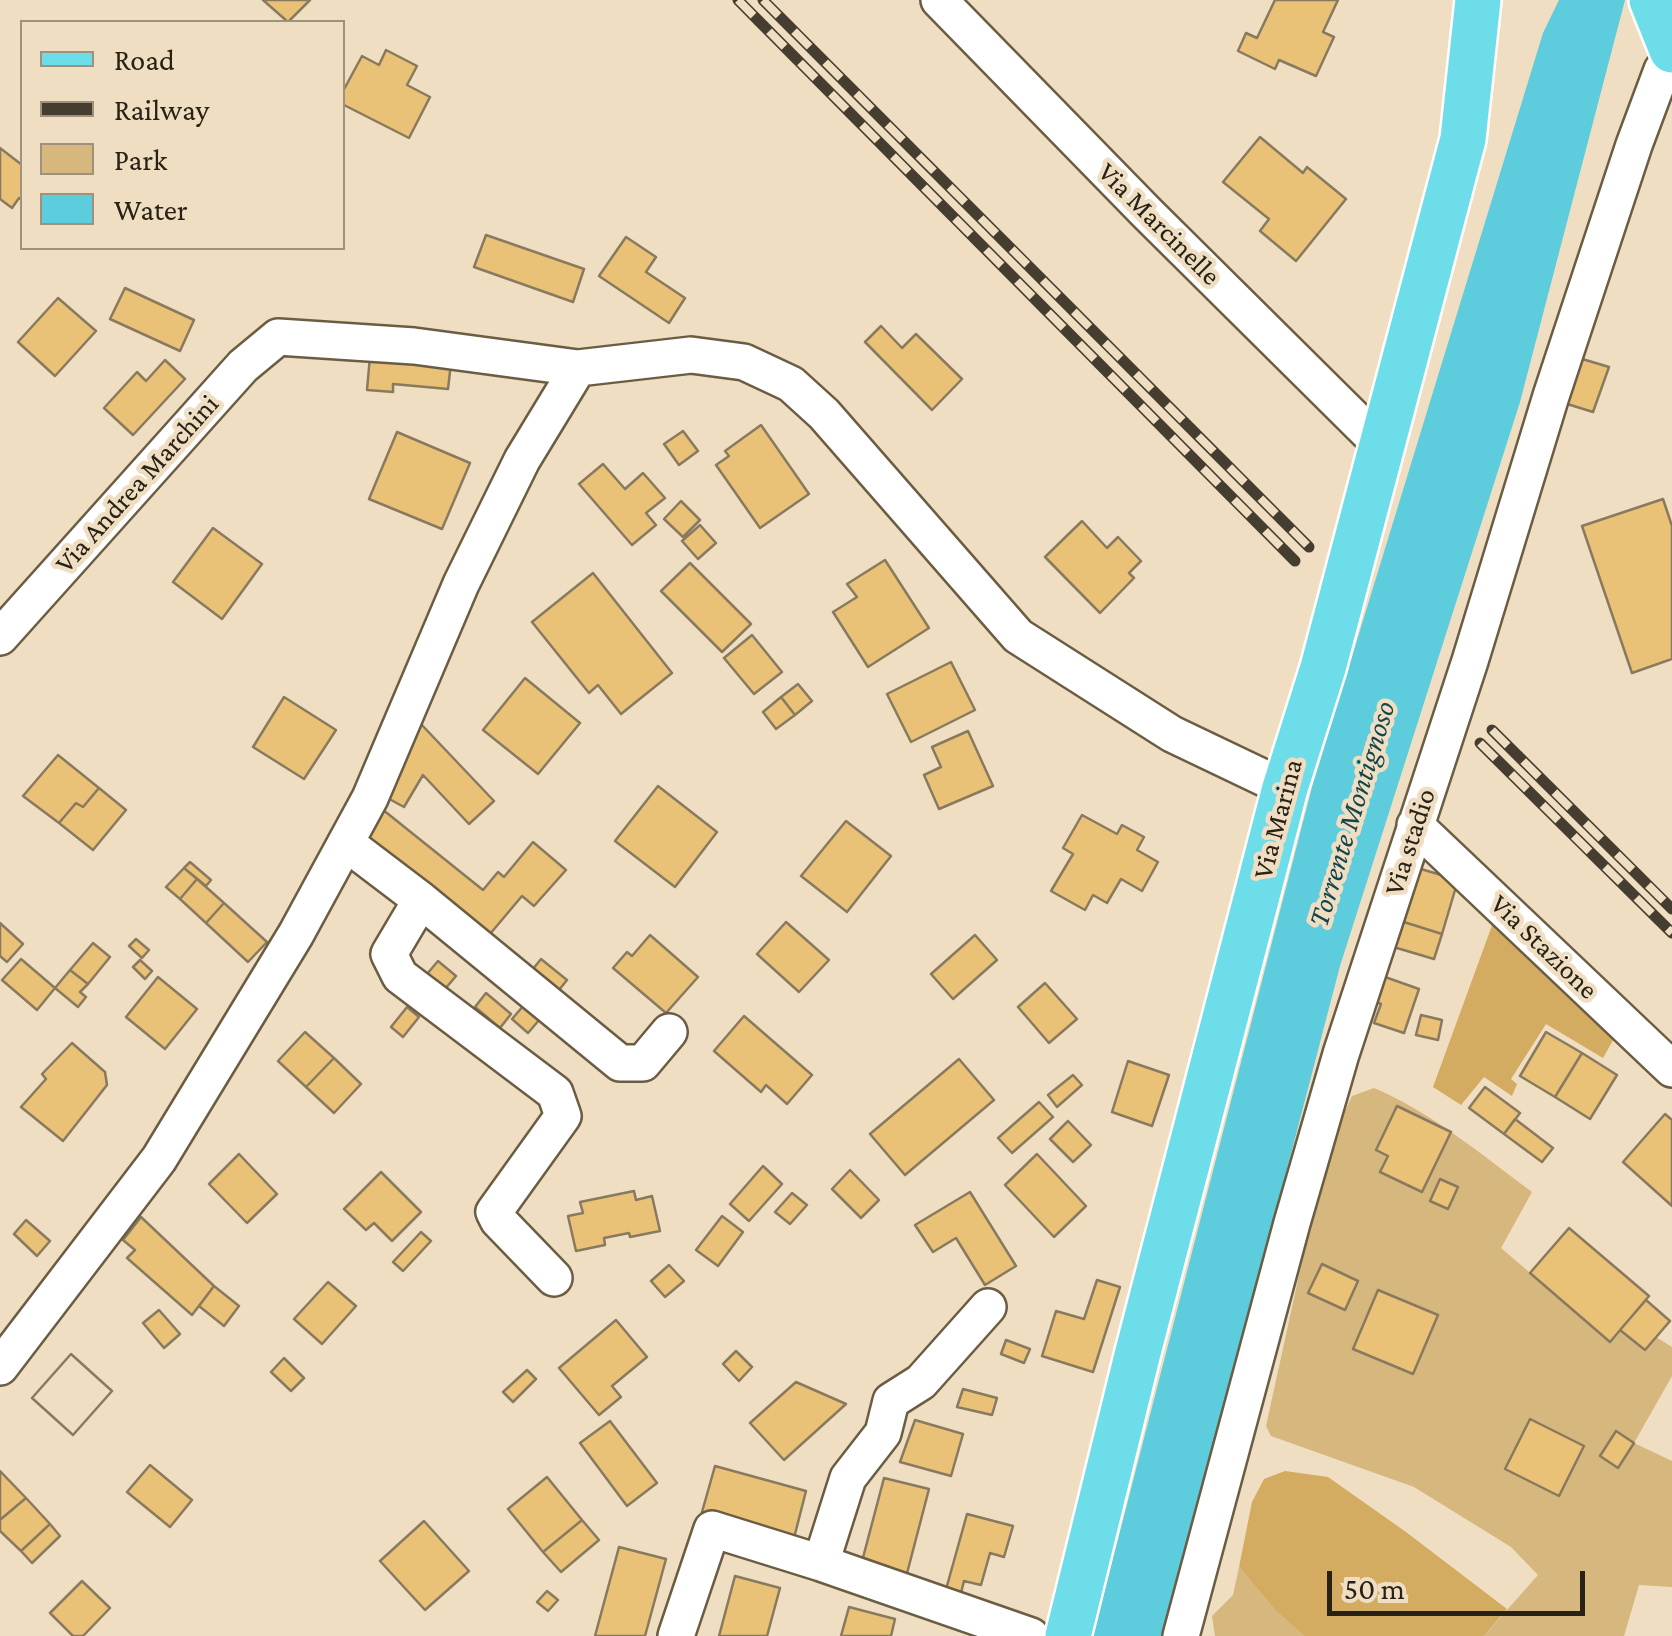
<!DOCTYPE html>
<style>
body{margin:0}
#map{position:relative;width:1672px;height:1636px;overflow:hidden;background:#efdec1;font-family:"Crimson Pro",serif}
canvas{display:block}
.legend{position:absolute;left:20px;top:20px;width:325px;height:230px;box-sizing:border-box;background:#efdec1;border:2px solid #9f927d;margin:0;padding:12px 18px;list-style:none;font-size:30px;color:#272116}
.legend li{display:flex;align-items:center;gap:20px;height:50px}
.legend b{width:50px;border:2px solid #9f927d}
.scale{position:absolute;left:1327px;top:1571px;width:258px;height:45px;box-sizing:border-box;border:5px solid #272116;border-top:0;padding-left:12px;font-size:30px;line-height:35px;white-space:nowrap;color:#272116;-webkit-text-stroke:8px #efdec1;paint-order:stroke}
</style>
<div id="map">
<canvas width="1672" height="1636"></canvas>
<ul class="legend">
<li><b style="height:12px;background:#6eddea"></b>Road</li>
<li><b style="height:12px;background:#453d2f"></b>Railway</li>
<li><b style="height:28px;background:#d6b77d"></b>Park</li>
<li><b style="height:28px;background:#5dccdd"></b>Water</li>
</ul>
<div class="scale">50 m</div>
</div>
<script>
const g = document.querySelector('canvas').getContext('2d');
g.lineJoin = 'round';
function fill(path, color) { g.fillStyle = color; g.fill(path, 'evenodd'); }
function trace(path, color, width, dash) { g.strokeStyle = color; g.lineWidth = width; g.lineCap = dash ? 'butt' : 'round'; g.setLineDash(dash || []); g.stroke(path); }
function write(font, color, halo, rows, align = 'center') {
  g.font = font + ' "Crimson Pro",serif'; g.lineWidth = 9; g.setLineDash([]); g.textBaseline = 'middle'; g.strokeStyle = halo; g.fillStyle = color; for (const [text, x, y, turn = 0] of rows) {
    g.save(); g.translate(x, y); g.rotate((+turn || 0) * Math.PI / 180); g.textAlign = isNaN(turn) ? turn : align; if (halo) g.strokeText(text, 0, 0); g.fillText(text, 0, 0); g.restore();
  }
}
const green = new Path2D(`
 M1374 1088C1432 1113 1481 1154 1532 1192L1501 1248 1610 1341 1620 1330 1644 1350 1656 1337 1672 1347V1376L1634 1443 1672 1461V1587L1639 1585 1624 1636H1484L1538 1575 1511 1547 1414 1487 1271 1436 1266 1426 1326 1152 1352 1096Z
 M1239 1567 1275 1610 1304 1636H1215L1212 1616 1233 1595Z`);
const forest = new Path2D(`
 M1494 920 1616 1035 1603 1058 1546 1024 1511 1079 1517 1084 1512 1096 1484 1077 1461 1105 1433 1087Z
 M1285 1471 1328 1477 1406 1532 1507 1609 1484 1636H1304L1275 1610 1239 1567 1252 1502 1264 1479Z`);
const water = new Path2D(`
 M1559 0H1625L1520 402 1340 966 1165 1636H1093L1312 787 1543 33Z`);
const building = new Path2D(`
 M263 0H310L288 22Z
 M1275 0H1338L1323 32 1334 37 1316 76 1279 60 1275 69 1238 51 1246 33 1257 38Z
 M386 50 417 66 407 85 430 97 409 138 342 104V93L362 56 379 65Z
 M1260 137 1303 173 1307 167 1346 199 1296 261 1260 231 1269 219 1223 182Z
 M0 148 22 165V200L19 198 12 208 0 199Z
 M486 235 584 269 573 302 474 267Z
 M626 237 656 257 646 272 685 298 669 323 599 276Z
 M125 288 194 320 180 351 110 319Z
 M58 298 96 331 55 376 18 342Z
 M881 326 902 348 916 334 962 379 932 410 865 342Z
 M370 356 451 363 448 389 393 384V392L367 390Z
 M1579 358 1609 367 1593 412 1564 403Z
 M165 360 185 379 133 435 104 408 137 372 146 381Z
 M761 425 809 494 760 528 716 465 729 456 725 451Z
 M683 431 698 451 679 465 664 444Z
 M397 432 470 463 442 529 369 499Z
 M603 464 625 489 643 473 665 498 646 513 656 525 632 545 579 484Z
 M1663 499 1672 526V659L1632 673 1582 526Z
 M681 501 700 520 683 537 664 519Z
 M1082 521 1107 548 1118 537 1141 561 1129 573 1134 578 1100 613 1045 557Z
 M700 525 716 543 698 559 682 541Z
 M213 528 262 564 222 619 173 582Z
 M885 560 929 628 868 667 833 612 857 597 847 584Z
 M690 563 751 624 722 652 661 591Z
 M593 573 672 673 621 714 598 685 589 693 532 622Z
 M752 635 782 672 754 694 724 658Z
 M951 662 975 710 911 742 887 694Z
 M525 678 580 723 538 774 483 730Z
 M798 684 812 701 795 715 781 697Z
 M284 697 336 730 304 779 253 747Z
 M781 697 795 715 776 729 763 712Z
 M420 723 494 801 469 824 423 775 404 807 382 795Z
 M968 731 993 786 939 809 924 775 941 767 932 747Z
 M58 755 99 788 83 807 76 803 59 823 23 796Z
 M658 786 717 832 675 887 615 841Z
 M99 788 126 810 93 850 59 823 76 803 83 807Z
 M377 805 483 890 498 872 504 877 533 842 566 870 534 906 522 896 490 934 361 835Z
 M1082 815 1117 834 1122 825 1144 837 1137 850 1158 862 1142 891 1121 879 1107 903 1093 895 1085 910 1051 891 1073 854 1063 848Z
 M846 821 891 856 847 912 801 876Z
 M190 862 211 880 206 886 184 868Z
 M1404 864 1458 880 1442 934 1388 917Z
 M184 868 197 879 180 899 166 887Z
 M197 879 224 903 206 923 180 899Z
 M224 903 267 942 248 962 206 923Z
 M1388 917 1442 934 1434 959 1380 943Z
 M786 922 829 960 799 992 757 954Z
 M0 923 23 944 7 962 0 956Z
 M650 935 698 977 666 1013 613 968 627 952 632 956Z
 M975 935 997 960 953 999 931 974Z
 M136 939 149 950 142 958 129 946Z
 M93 943 110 957 88 984 70 970Z
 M21 959 55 988 37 1010 2 980Z
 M541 959 567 980 555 995 529 974Z
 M140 960 152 971 145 979 133 967Z
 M438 961 456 976 445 989 427 974Z
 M70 970 88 984 80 992 86 997 78 1007 55 988Z
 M1371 972 1419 989 1404 1033 1374 1023 1381 1004 1363 997Z
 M158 977 197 1009 165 1049 126 1017Z
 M1045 983 1077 1019 1049 1043 1018 1007Z
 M486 993 511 1014 500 1028 475 1007Z
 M524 1005 540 1019 528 1033 512 1019Z
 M407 1007 419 1017 403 1037 391 1027Z
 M1421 1015 1442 1020 1438 1040 1416 1035Z
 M744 1016 812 1075 787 1104 766 1085 761 1092 714 1051Z
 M305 1032 334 1058 306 1087 278 1061Z
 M1546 1032 1582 1053 1555 1097 1520 1076Z
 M72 1043 105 1072 107 1085 63 1141 21 1107 46 1079 42 1074Z
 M1582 1053 1617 1075 1590 1119 1555 1097Z
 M334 1058 361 1084 334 1113 306 1087Z
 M959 1059 994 1100 905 1175 870 1134Z
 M1128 1061 1169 1075 1152 1126 1112 1112Z
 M1073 1075 1082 1085 1057 1107 1048 1095Z
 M1485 1087 1520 1113 1504 1134 1469 1108Z
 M1039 1102 1053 1117 1012 1153 998 1138Z
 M1397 1106 1451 1132 1422 1192 1380 1172 1388 1156 1376 1150Z
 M1665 1114 1672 1120V1206L1623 1162Z
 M1515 1119 1553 1148 1542 1162 1504 1134Z
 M1068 1121 1091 1145 1073 1162 1050 1139Z
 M239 1154 277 1194 247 1223 209 1184Z
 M1037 1154 1086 1206 1054 1237 1005 1185Z
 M763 1166 782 1184 749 1221 730 1204Z
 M850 1170 879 1200 861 1218 832 1189Z
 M381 1172 421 1212 392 1241 374 1223 366 1230 344 1209Z
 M1440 1179 1458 1187 1448 1209 1430 1201Z
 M634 1191 636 1200 652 1196 660 1231 630 1237 629 1233 604 1238 605 1245 576 1251 568 1216 583 1213 580 1202Z
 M970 1192 1016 1266 985 1285 956 1238 933 1252 915 1225Z
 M792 1193 807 1205 790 1224 775 1212Z
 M722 1216 743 1232 718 1266 696 1250Z
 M141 1217 214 1286 192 1315 127 1258 135 1250 123 1240Z
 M26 1220 50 1241 37 1256 14 1234Z
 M1569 1228 1649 1296 1610 1342 1530 1273Z
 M421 1232 431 1241 403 1271 393 1262Z
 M1322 1264 1358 1281 1345 1310 1308 1293Z
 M669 1265 684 1281 665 1297 651 1281Z
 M1097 1280 1120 1287 1093 1372 1042 1356 1056 1311 1084 1319Z
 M328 1282 356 1306 322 1344 294 1319Z
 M214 1286 239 1306 224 1326 199 1306Z
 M1378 1290 1438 1315 1413 1374 1353 1349Z
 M1646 1300 1670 1321 1645 1350 1620 1330Z
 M159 1310 180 1334 164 1348 143 1323Z
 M616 1320 647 1357 612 1386 621 1397 599 1415 559 1368Z
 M1006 1340 1030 1349 1024 1363 1001 1354Z
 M736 1351 752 1367 739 1381 723 1364Z
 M71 1354 112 1391 73 1435 32 1398Z
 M71 1354 112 1391 73 1435 32 1398Z
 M284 1358 304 1378 291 1391 271 1372Z
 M527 1370 536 1379 513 1402 503 1392Z
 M796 1382 846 1404 784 1460 750 1423Z
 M963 1389 997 1398 992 1415 957 1407Z
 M1530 1419 1584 1446 1559 1496 1505 1469Z
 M915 1420 963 1434 951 1476 900 1462Z
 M610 1421 657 1483 627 1506 580 1443Z
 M1616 1431 1634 1443 1618 1468 1600 1456Z
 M150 1465 192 1500 170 1527 127 1492Z
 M715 1466 806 1491 794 1538 702 1512Z
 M0 1471 26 1498 1 1519 0 1518Z
 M547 1477 582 1520 543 1552 508 1509Z
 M884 1478 929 1489 905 1581 860 1569Z
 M26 1498 50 1524 21 1551 0 1531V1520Z
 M967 1514 1013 1526 1004 1557 990 1553 981 1585 964 1581 960 1597 945 1593Z
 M582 1520 599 1540 561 1572 543 1552Z
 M424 1521 469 1571 425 1610 380 1561Z
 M50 1524 60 1536 32 1563 21 1551Z
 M619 1547 666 1559 645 1636H595Z
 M735 1576 780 1588 767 1636H719Z
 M82 1581 110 1608 83 1636H73L50 1613Z
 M547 1591 558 1600 548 1611 537 1602Z
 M849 1607 895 1619 891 1636H841Z`);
const minor = new Path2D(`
 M939 0 1147 213 1381 445
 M0 637 243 366 278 337 414 346 578 368 691 355 744 362 791 384 824 414 1018 636 1172 734 1285 788
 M1415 825 1672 1069
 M346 843 421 900 389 954 400 976 555 1093 563 1116 494 1212 498 1220 554 1278
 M421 900 620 1063H643L669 1032
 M0 1367 159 1159 296 934 370 798 461 584 522 460 578 368
 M821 1563 1031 1636
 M676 1636 712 1529 821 1563 848 1478 883 1433 891 1401 921 1382 988 1307
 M1181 1636 1292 1223 1341 1054 1470 661 1551 396 1634 145 1662 70 1672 58`);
const major = new Path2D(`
 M1652 0 1672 50
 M1068 1636 1137 1356 1285 788 1323 668 1463 139 1478 0`);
const rail = new Path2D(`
 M738 0 1295 561
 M763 0 1309 547
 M1492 730 1672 909
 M1480 743 1672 933`);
const streetNames = [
 ["Via Marcinelle",1159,224,45],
 ["Via Andrea Marchini",137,484,-48],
 ["Via Marina",1278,819,-75],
 ["Via stadio",1410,842,-72],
 ["Via Stazione",1544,947,44]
];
const waterNames = [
 ["Torrente Montignoso",1352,814,-73]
];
fill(green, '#d6b77d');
fill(forest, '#d3ac62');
fill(water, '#5dccdd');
fill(building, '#e9c277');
trace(building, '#897a5f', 2.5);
trace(minor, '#6b5d43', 40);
trace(major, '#fff', 50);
trace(minor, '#fff', 35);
trace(major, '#6eddea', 45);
trace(rail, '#453d2f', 11);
trace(rail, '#efdec1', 8, [22]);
write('28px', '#272116', '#efdec1', streetNames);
write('italic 30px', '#12454c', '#efdec1', waterNames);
</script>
